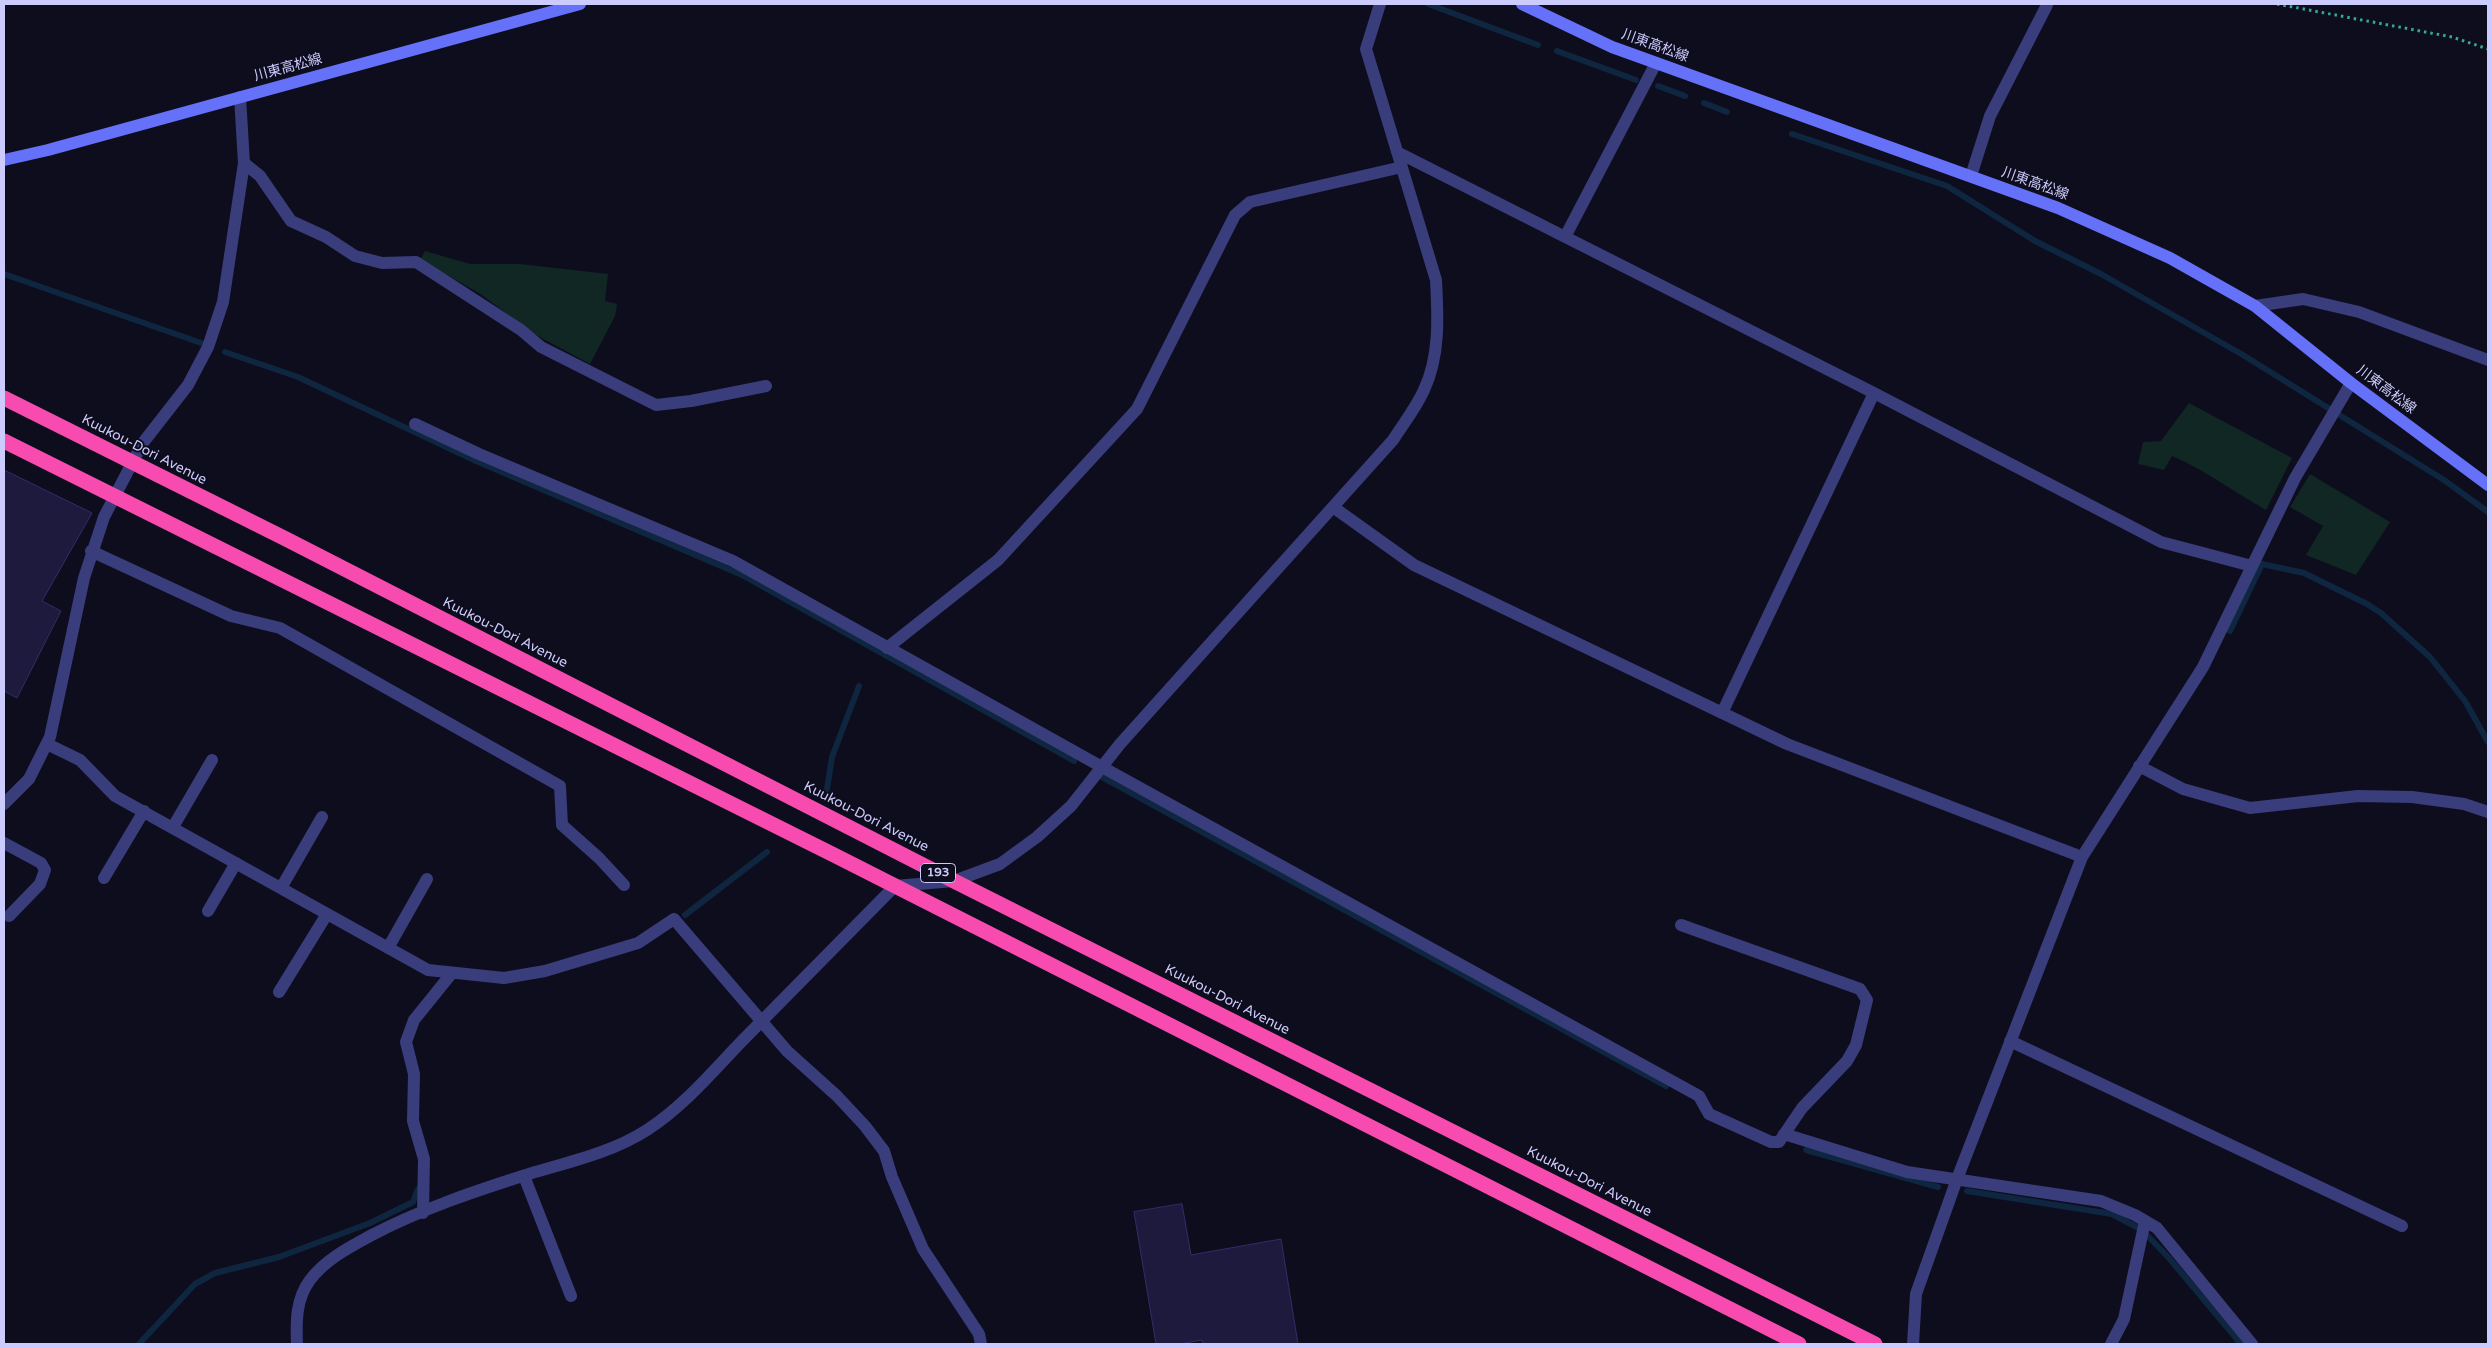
<!DOCTYPE html>
<meta charset="utf-8">
<style>
body{margin:0}
#map{position:relative;width:2492px;height:1348px;overflow:hidden;background:#0e0d1d;font-family:"Varela Round",sans-serif}
canvas{display:block}
.frame{position:absolute;inset:0;border:5px solid #cccbfd;pointer-events:none}
</style>
<div id="map">
<canvas width="2492" height="1348"></canvas>
<div class="frame"></div>
</div>
<script>
const g = document.querySelector('canvas').getContext('2d');
g.lineJoin = 'round';
function fill(path, color) { g.fillStyle = color; g.fill(path, 'evenodd'); }
function trace(path, color, width, dash) { g.strokeStyle = color; g.lineWidth = width; g.lineCap = dash ? 'butt' : 'round'; g.setLineDash(dash || []); g.stroke(path); }
function write(font, color, halo, rows, align = 'center') {
  g.font = font + ' "Varela Round","Noto Sans JP",sans-serif'; g.lineWidth = 4; g.setLineDash([]); g.textBaseline = 'middle'; g.strokeStyle = halo; g.fillStyle = color; for (const [text, x, y, turn = 0] of rows) {
    g.save(); g.translate(x, y); g.rotate((+turn || 0) * Math.PI / 180); g.textAlign = isNaN(turn) ? turn : align; if (halo) g.strokeText(text, 0, 0); g.fillText(text, 0, 0); g.restore();
  }
}
const green = new Path2D(`
 M425 251 470 264H520L608 274 605 301 617 304 615 316 590 364 536 335 479 293 420 260Z
 M2189 403 2292 458 2266 510C2234 492 2205 470 2172 456L2164 470 2138 464 2143 442 2161 441Z
 M2310 474 2390 522 2356 575 2306 555 2323 526 2290 507Z`);
const stream = new Path2D(`
 M1428 4 1538 45
 M1557 51 1636 80
 M1658 86 1685 96
 M1704 103 1727 112
 M1792 134 1947 186 2035 241 2101 274 2243 355 2444 480 2488 512
 M4 274 204 344
 M225 352 298 377 476 461 742 575 1074 761
 M2230 631 2262 564 2304 573 2367 604 2381 613 2430 657 2465 701 2488 742
 M1102 777 1666 1086
 M827 789 832 757 859 686
 M685 915 767 852
 M1806 1150 1938 1187
 M1967 1191 2112 1214 2142 1230 2169 1258 2241 1344
 M139 1344 195 1284 215 1273 279 1257 370 1223 413 1202 418 1189`);
const building = new Path2D(`
 M4 470 92 513 42 601 61 611 17 698 4 691Z
 M1182 1204 1191 1255 1281 1239 1298 1344H1203L1202 1340 1180 1344H1156L1134 1212Z`);
const path = new Path2D(`
 M2277 4 2452 37 2488 49`);
const street = new Path2D(`
 M1397 152 1874 393 2161 542 2252 566
 M244 163 260 176 291 221 326 237 355 256 382 263 416 262 521 330 541 347 656 405 691 401 766 386
 M1971 176 1990 116 2047 5
 M1565 237 1656 63
 M2255 306 2303 299 2359 312 2488 360
 M415 424 479 454 733 561 1102 767 1699 1096 1709 1114 1771 1142H1779L1802 1108 1847 1061 1856 1045 1867 1000 1860 989 1681 925
 M1333 507 1414 565 1787 744 2082 857
 M91 551 231 616 280 628 560 786 562 825 599 858 624 885
 M887 648 998 560 1137 409 1235 215 1250 202 1402 167
 M1722 713 1874 393
 M47 744 80 760 115 796 428 970 504 978 545 971 638 943 674 919 787 1051 837 1096 865 1126 884 1151 892 1177 923 1249 979 1334 981 1344
 M2139 766 2183 789 2250 808 2358 796 2412 797 2464 804 2488 812
 M4 804 29 779 50 737 84 578 104 517 142 444 188 385 208 347 223 302 244 163 240 97
 M173 827 212 760
 M4 843 41 863 45 870 40 884 9 916
 M104 878 144 811
 M281 888 322 817
 M208 911 236 863
 M388 948 427 879
 M279 992 327 914
 M2010 1041 2402 1226
 M1784 1134 1907 1172 2101 1201 2135 1215 2157 1228 2252 1344
 M524 1176 571 1296
 M423 1213 424 1159 413 1121 414 1074 406 1042 414 1020 452 973
 M297 1344C296 1321 296 1299 310 1280 325 1260 348 1248 370 1236 421 1209 478 1190 532 1173 570 1162 613 1152 647 1130 683 1107 712 1072 742 1041 793 990 844 938 895 886L954 881 1000 864 1037 837 1071 806 1120 744 1393 440C1403 424 1416 408 1424 390 1440 356 1438 317 1436 280L1366 49 1380 4
 M1913 1344 1916 1294 1957 1179 2082 857 2203 667 2295 478 2351 383
 M2111 1344 2124 1319 2145 1221`);
const secondary = new Path2D(`
 M1522 4 1612 47 2058 208 2170 258 2255 306 2351 383 2488 485
 M4 160 48 150 580 4`);
const highway = new Path2D(`
 M4 398 286 539 954 881 1875 1344
 M4 441 834 855 1799 1344`);
const shields = [
 [938,873,35]
];
const shieldNames = [
 ["193",938,873]
];
const streetNames = [
 ["川東高松線",1655,46,20],
 ["川東高松線",288,68,-15],
 ["川東高松線",2035,184,20],
 ["川東高松線",2386,390,37],
 ["Kuukou-Dori Avenue",144,450,27],
 ["Kuukou-Dori Avenue",505,633,27],
 ["Kuukou-Dori Avenue",866,817,27],
 ["Kuukou-Dori Avenue",1227,1000,27],
 ["Kuukou-Dori Avenue",1589,1182,27]
];
fill(green, '#102724');
trace(stream, '#0e2640', 6);
fill(building, '#1d1a3e');
trace(building, '#322d69', 1);
trace(path, '#32aa97', 3, [2.5, 4]);
trace(street, '#393d7b', 12);
trace(secondary, '#6671f9', 12);
trace(highway, '#f84baf', 15);
for (const [x, y, w] of shields) { const box = new Path2D(); box.roundRect(x - w / 2, y - 9.5, w, 19, 4); g.fillStyle = '#0e0d1d'; g.fill(box); trace(box, '#cccbfd', 1); }
write('bold 12px', '#cccbfd', null, shieldNames);
write('14px', '#cccbfd', '#0e0d1d', streetNames);
</script>
